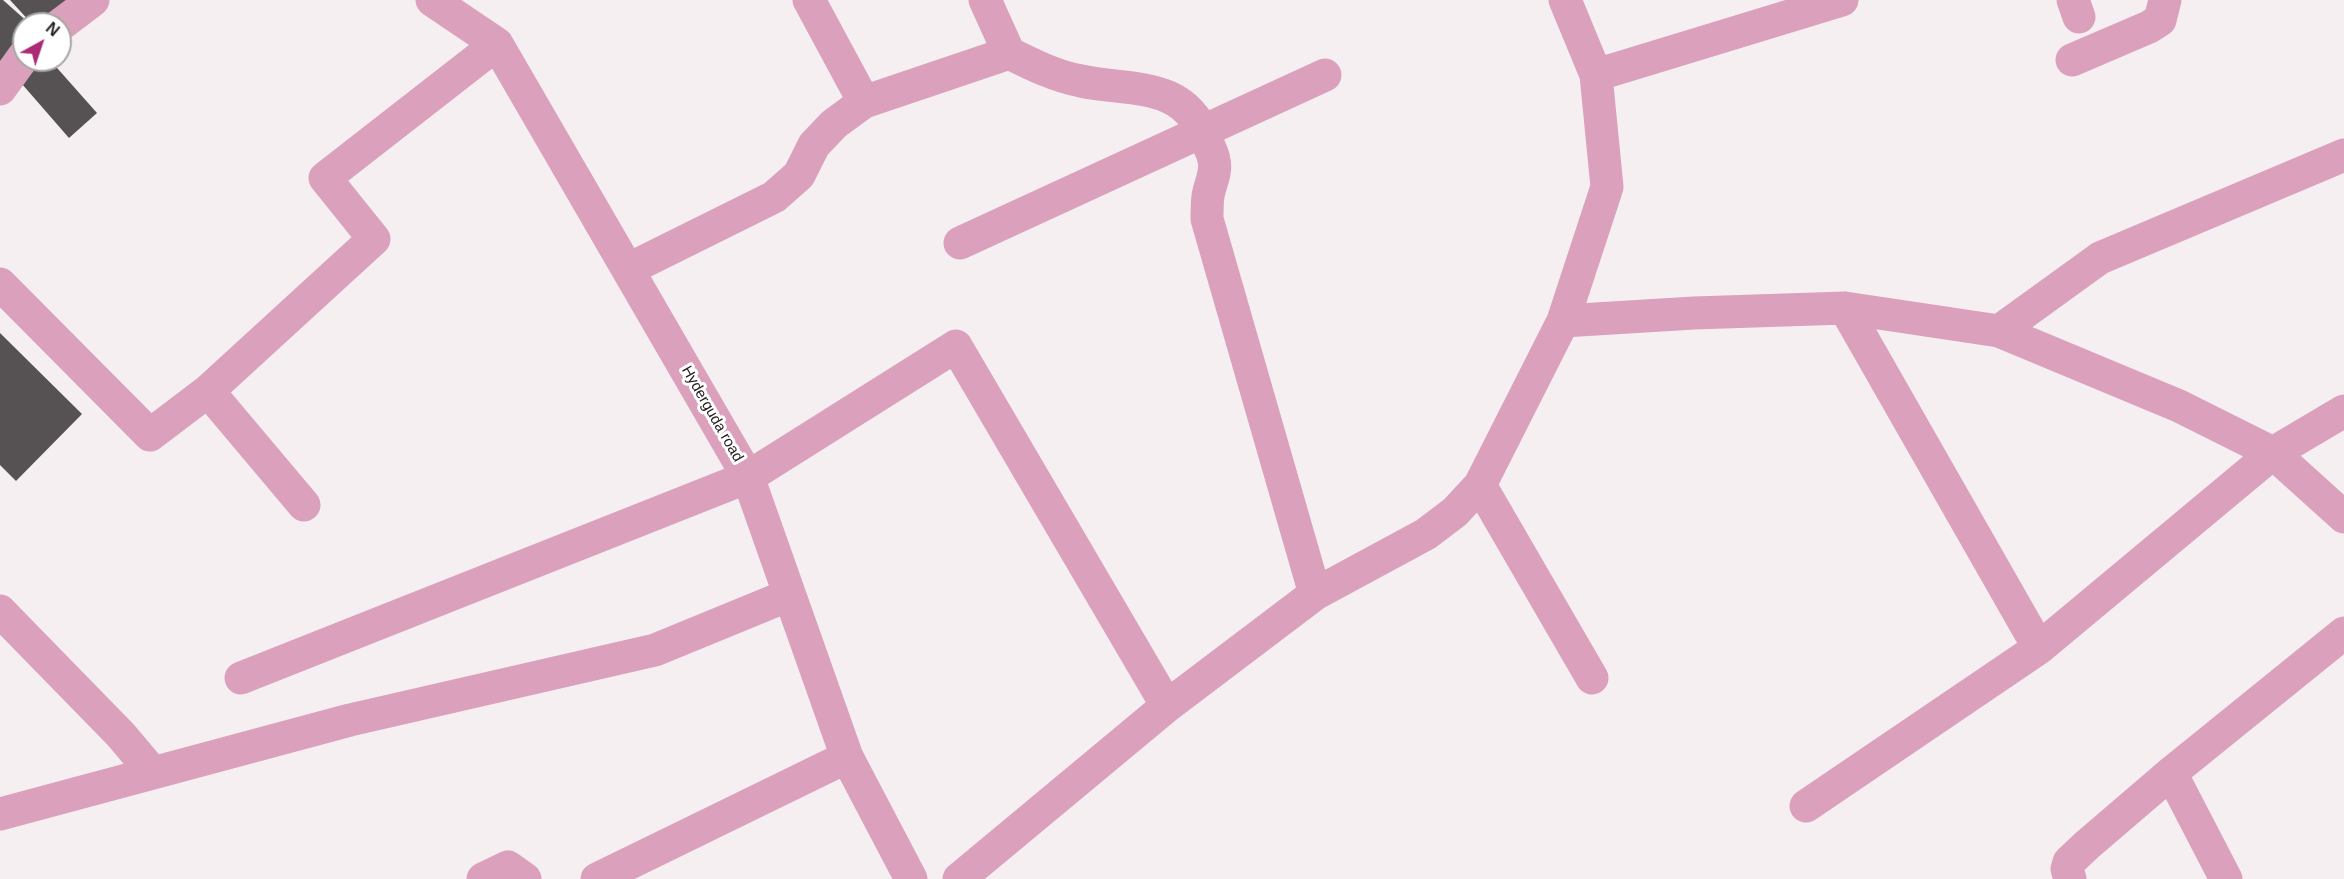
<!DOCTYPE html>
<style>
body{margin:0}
#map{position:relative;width:2344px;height:879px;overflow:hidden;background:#f6eff2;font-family:Helvetica,sans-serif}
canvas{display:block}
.north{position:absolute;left:12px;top:12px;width:60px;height:60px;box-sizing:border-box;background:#fff;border:2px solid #a7a6a7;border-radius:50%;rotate:40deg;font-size:16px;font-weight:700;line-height:24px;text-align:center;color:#242122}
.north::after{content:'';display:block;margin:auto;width:21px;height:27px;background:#ac2b76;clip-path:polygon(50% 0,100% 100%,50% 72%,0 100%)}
</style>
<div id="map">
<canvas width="2344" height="879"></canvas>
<div class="north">N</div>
</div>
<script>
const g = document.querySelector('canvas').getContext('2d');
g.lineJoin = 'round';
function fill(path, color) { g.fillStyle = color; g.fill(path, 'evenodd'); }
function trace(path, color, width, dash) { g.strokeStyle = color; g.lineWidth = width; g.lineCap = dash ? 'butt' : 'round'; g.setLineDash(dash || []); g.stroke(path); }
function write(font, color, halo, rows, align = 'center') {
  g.font = font + ' Helvetica,sans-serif'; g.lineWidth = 6; g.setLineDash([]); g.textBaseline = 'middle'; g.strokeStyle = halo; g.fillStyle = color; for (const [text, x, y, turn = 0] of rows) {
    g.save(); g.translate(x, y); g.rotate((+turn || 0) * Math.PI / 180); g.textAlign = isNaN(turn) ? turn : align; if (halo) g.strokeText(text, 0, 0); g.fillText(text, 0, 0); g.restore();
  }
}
const building = new Path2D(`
 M0 0H3L30 24H24V41L0 62Z
 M10 0H74L48 24H32Z
 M33 60H50L97 113 69 138 15 76Z
 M0 333 82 414 16 481 0 465Z`);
const minor = new Path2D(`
 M432 0 497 44 748 477 847 757 911 879
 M809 0 864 102
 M985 0 1009 53
 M2073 0 2079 17
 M60 25 93 0
 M2072 60 2149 27 2160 20 2165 0
 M1596 75 1842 0
 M0 89 24 56
 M960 243 1325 75
 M629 269 774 197 799 175 814 145 834 124 864 102 1009 53C1033 65 1055 76 1081 81 1132 92 1183 80 1206 139 1208 145 1213 153 1214 160 1217 172 1210 184 1208 196 1207 203 1207 211 1207 219L1315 594
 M0 284 150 435 208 391 374 239 325 178 497 44
 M1845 308 2039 648
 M1563 321 1694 313 1845 308 1999 331 2179 406 2273 453 2344 517
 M1999 331 2100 258 2344 155
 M208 391 304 505
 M1480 485 1592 678
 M0 611 121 735 153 773
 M241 678 748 477 956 346 1167 706
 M2171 773 2226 879
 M1806 806 2039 648 2273 453 2344 411
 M0 814 350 720 655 650 789 595
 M483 879 508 867 525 879
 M597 879 847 757
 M959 879 1167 706 1315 594 1426 534 1455 512 1480 485 1563 321 1607 187 1596 75 1565 0
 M2070 879 2067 869 2069 862 2087 845 2171 773 2344 633`);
const streetNames = [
 ["Hyderguda road",712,414,60]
];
fill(building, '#565153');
trace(minor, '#dba1bc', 33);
write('15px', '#242122', '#fff', streetNames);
</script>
